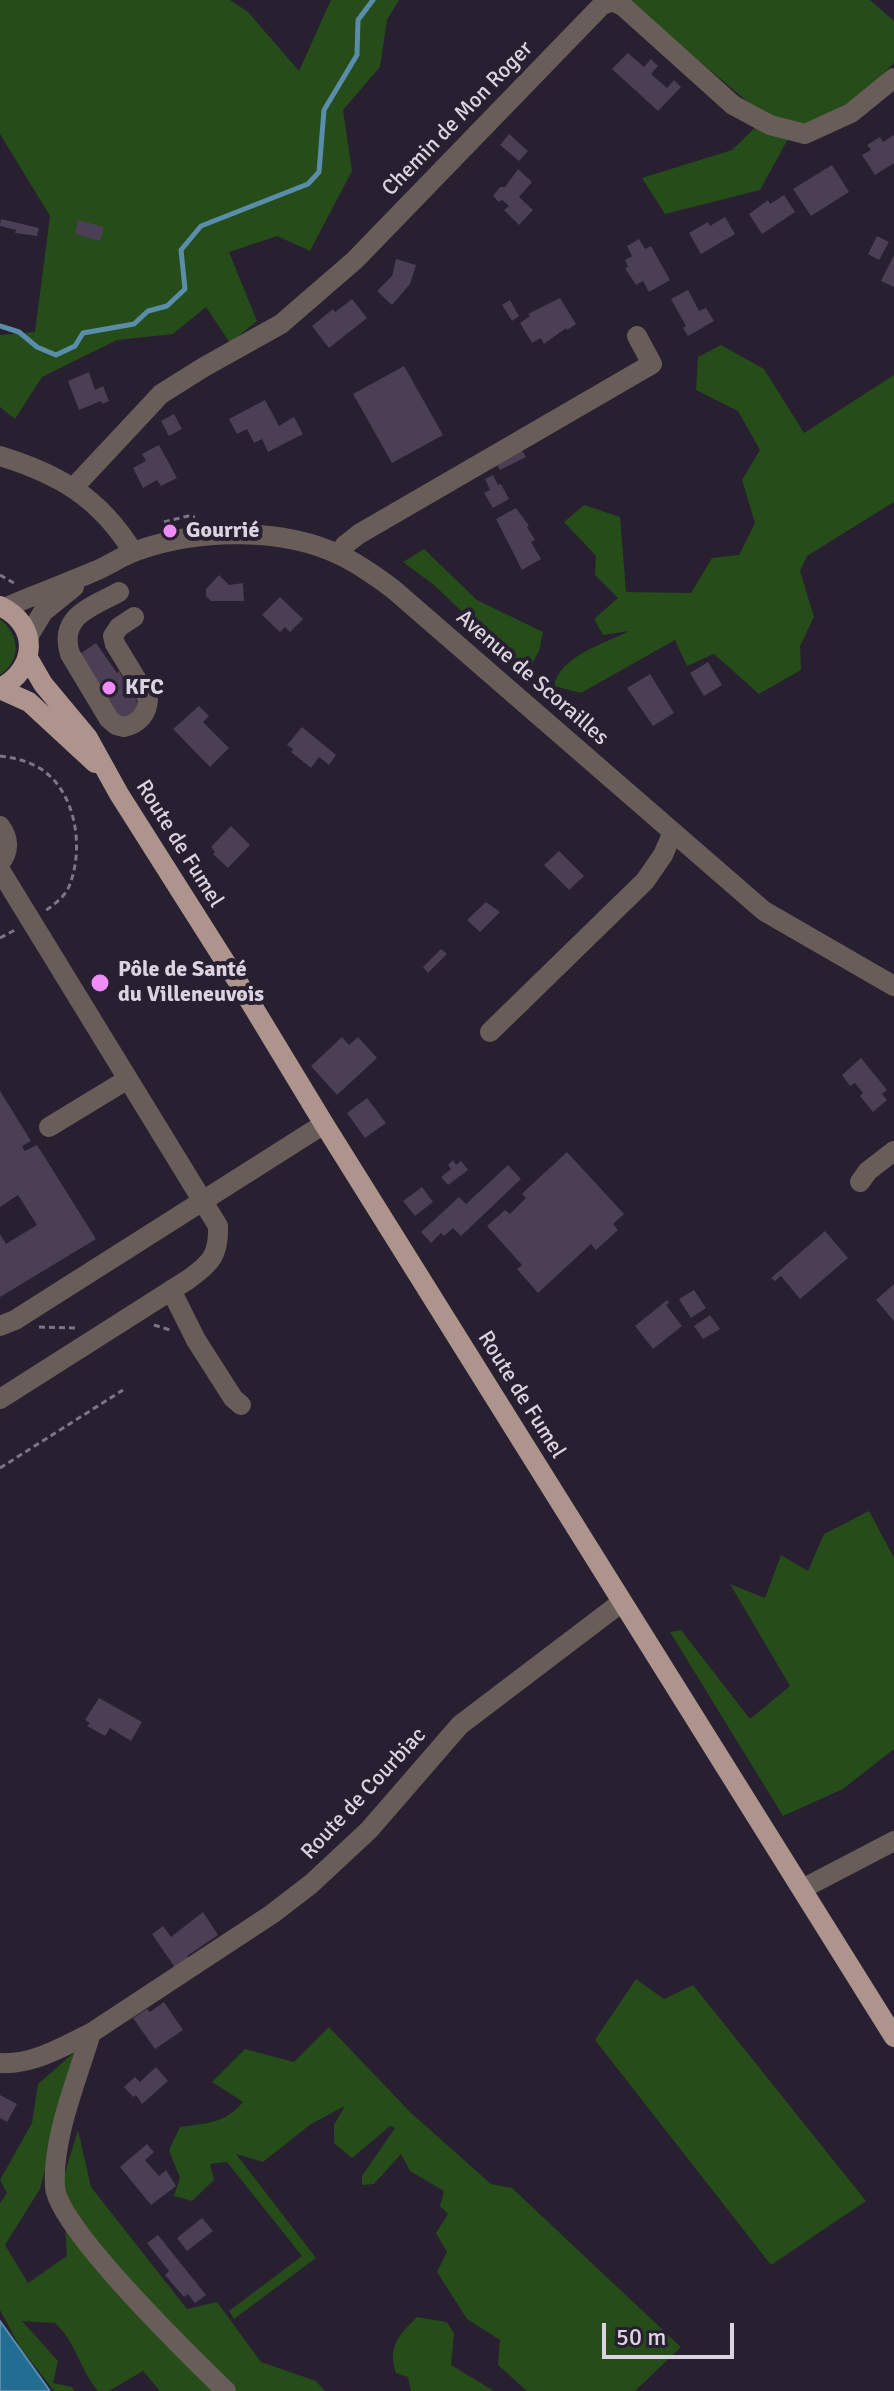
<!DOCTYPE html>
<meta charset="utf-8">
<style>
body{margin:0}
#map{position:relative;width:894px;height:2391px;overflow:hidden;background:#281f31;font-family:Signika,sans-serif}
canvas{display:block}
.scale{position:absolute;left:602px;top:2323px;width:132px;height:36px;box-sizing:border-box;border:4px solid #dad4e1;border-top:0;padding-left:10px;font-size:24px;line-height:28px;white-space:nowrap;color:#dad4e1;-webkit-text-stroke:6px #281f31;paint-order:stroke}
</style>
<div id="map">
<canvas width="894" height="2391"></canvas>
<div class="scale">50 m</div>
</div>
<script>
const g = document.querySelector('canvas').getContext('2d');
g.lineJoin = 'round';
function fill(path, color) { g.fillStyle = color; g.fill(path, 'evenodd'); }
function trace(path, color, width, dash) { g.strokeStyle = color; g.lineWidth = width; g.lineCap = dash ? 'butt' : 'round'; g.setLineDash(dash || []); g.stroke(path); }
function write(font, color, halo, rows, align = 'center') {
  g.font = font + ' Signika,sans-serif'; g.lineWidth = 8; g.setLineDash([]); g.textBaseline = 'middle'; g.strokeStyle = halo; g.fillStyle = color; for (const [text, x, y, turn = 0] of rows) {
    g.save(); g.translate(x, y); g.rotate((+turn || 0) * Math.PI / 180); g.textAlign = isNaN(turn) ? turn : align; if (halo) g.strokeText(text, 0, 0); g.fillText(text, 0, 0); g.restore();
  }
}
const green = new Path2D(`
 M0 0H230L248 12 299 71 331 0H399L387 20 380 67 343 110 352 171 310 251 277 236 229 252 257 321 230 343 206 307 173 334 117 340 42 377 15 419 0 407V335L35 332 50 216 0 134Z
 M626 0H870L894 21V63L860 97 788 139 760 190 665 214 642 178 732 150 766 117Z
 M721 345 764 369 804 433 894 375V502L807 556 800 571 814 617 800 646 801 670 759 694 714 654 687 666 675 640 581 693 554 686C560 655 605 644 629 631L603 635 594 619 618 598 595 575 596 556 564 522 584 505 620 517 626 592 691 593 712 558 739 555 755 523 742 480 760 450 738 411 696 390 698 357Z
 M424 549 477 600 543 632 539 651 527 673 434 585 403 562Z
 M0 619C20 635 22 660 0 675Z
 M869 1511 894 1558V1749L843 1789 783 1816 670 1632 681 1630 750 1719 790 1686 730 1584 765 1598 781 1555 808 1571 824 1534Z
 M636 1979 664 1999 693 1985 866 2201 771 2265 595 2040Z
 M329 2027 410 2112 491 2184 512 2188 681 2347 635 2391H527L498 2365 500 2340 467 2319 437 2272 447 2252 436 2233 448 2214 440 2206 444 2191 410 2171 401 2154 374 2184 362 2185V2176L395 2128 390 2126 352 2158 334 2143V2125L345 2106 311 2124 263 2162 236 2154 316 2258 234 2319 229 2311 302 2256 227 2162 210 2164 214 2180 192 2201 174 2196 180 2178 169 2150 180 2127C207 2123 224 2124 243 2102L212 2082 245 2049 294 2062Z
 M78 2049 40 2189 5 2245 28 2283 67 2256 62 2183 78 2130 91 2187 187 2309 217 2302 261 2362 316 2381 325 2391H160L143 2371 109 2391H98C80 2370 76 2342 55 2323L22 2321 58 2361 53 2383 72 2387 74 2391H54L20 2347 0 2310V2203L7 2193 0 2180 32 2123 38 2084Z
 M417 2317 447 2322 454 2334 451 2365 494 2391H411L408 2377 396 2373C387 2347 399 2335 417 2317Z`);
const water = new Path2D(`
 M0 2321 50 2391H0Z`);
const stream = new Path2D(`
 M0 326 19 332 37 347 56 355 75 346 83 333 134 324 148 311 167 306 185 289 181 250 201 226 308 184 319 172 324 110 357 55 358 20 373 0`);
const building = new Path2D(`
 M628 53 644 67 651 59 658 66 651 74 667 88 674 80 681 87 658 111 612 69Z
 M509 134 528 151 519 161 500 145Z
 M894 135V163L875 175 862 155 871 150 867 145 880 137 883 142Z
 M832 165 849 192 811 216 793 189Z
 M518 169 532 182 519 197 533 210 519 225 504 210 509 206 502 200 499 202 493 196 500 187H505Z
 M784 195 795 212 762 234 749 214 768 200 770 204Z
 M725 217 735 234 701 254 689 233 708 222 710 226Z
 M1 219 39 228 37 236 15 233 16 230 0 226Z
 M78 220 104 227 100 241 75 234Z
 M877 236 889 242 879 260 868 254Z
 M639 239 645 249 651 246 670 280 649 292 643 281 636 285 625 268 628 267 625 260 632 256 627 246Z
 M894 255V287L881 281Z
 M396 259 416 265 410 284 392 305 377 291 392 276Z
 M688 290 699 311 706 308 714 321 688 336 683 328 686 326 671 299Z
 M560 298 576 324 567 330 566 328 544 344 541 338 532 343 520 323 530 316 528 314Z
 M352 299 367 318 329 348 312 326 333 309 335 312Z
 M510 300 519 316 512 321 502 305Z
 M404 366 443 435 392 463 353 394Z
 M89 372 95 390 103 386 109 401 102 404 101 401 79 410 68 381Z
 M265 400 279 426 294 417 303 434 268 452 262 439 254 443 247 429 237 434 229 419Z
 M174 414 182 429 169 436 161 421Z
 M159 445 177 478 161 486 157 480 143 488 133 468 146 461 142 454Z
 M520 447 526 457 500 470 495 461Z
 M493 475 498 485 501 484 509 499 493 508 484 493 490 490 485 479Z
 M516 508 529 526 527 527 535 540 531 542 541 559 522 570 496 519Z
 M219 575 229 585 243 583 244 601H211L206 596V589Z
 M280 597 303 619 290 632 285 627 280 632 262 615Z
 M96 643 117 673 119 671 133 697 138 700 136 701 140 707 137 714 120 720 77 656Z
 M708 662 722 685 704 696 690 673Z
 M650 674 674 713 653 726 627 688Z
 M199 706 209 716 203 722 229 748 210 767 173 729Z
 M302 727 336 755 329 765 319 757 311 768 291 752 293 749 287 745Z
 M231 826 250 845 228 868 213 854 215 852 211 847Z
 M559 851 584 876 569 890 544 865Z
 M486 902 500 912 480 932 467 920Z
 M441 949 447 954 428 973 423 967Z
 M342 1037 349 1045 358 1037 377 1058 337 1095 311 1066Z
 M861 1058 887 1090 882 1094 887 1100 873 1112 860 1096 863 1093 855 1083 850 1086 842 1075Z
 M0 1091 31 1141 22 1146 25 1151 37 1145 96 1239 0 1297V1234L6 1244 37 1225 18 1195 0 1207Z
 M367 1098 386 1123 365 1138 347 1113Z
 M567 1152 624 1214 613 1224 618 1230 596 1250 591 1244 538 1293 517 1269 522 1265 487 1226 505 1210 510 1214 526 1198 522 1194 527 1189Z
 M453 1160 456 1165 461 1161 468 1170 448 1185 441 1177 451 1169 448 1165Z
 M508 1165 521 1179 461 1236 453 1228 444 1236 441 1233 431 1243 421 1232 459 1197 466 1204Z
 M422 1187 433 1202 415 1216 403 1201Z
 M825 1231 848 1258 800 1299 781 1276 775 1281 771 1278Z
 M894 1284V1321L876 1300Z
 M694 1290 706 1308 691 1318 679 1299Z
 M667 1300 669 1303 666 1305 682 1326 653 1349 635 1326Z
 M710 1315 720 1329 703 1339 694 1326Z
 M99 1698 142 1722 131 1741 110 1728 105 1736 87 1726 90 1723 85 1720Z
 M203 1912 218 1935 187 1956 190 1960 176 1969 152 1934 163 1926 171 1937Z
 M164 2002 183 2030 155 2049 133 2018 147 2009 150 2012Z
 M156 2067 168 2081 142 2104 136 2095 133 2097 124 2087 135 2077 140 2082Z
 M0 2095 17 2104 7 2122 0 2118Z
 M147 2144 154 2152 145 2160 159 2176 166 2170 176 2186 151 2205 120 2167Z
 M202 2218 213 2231 187 2251 177 2238Z
 M158 2235 206 2295 195 2303 188 2294 184 2297 165 2275 169 2271 147 2243Z`);
const path = new Path2D(`
 M164 522 188 516 195 517
 M0 575 14 583
 M0 756C15 758 28 761 41 769 76 792 84 847 70 884 66 896 55 904 45 911
 M0 938 15 930
 M154 1325 170 1330
 M39 1327 75 1328
 M0 1468 123 1390`);
const minor = new Path2D(`
 M0 456C59 474 100 498 133 552
 M74 487 161 394 204 367 281 324 355 260 602 5 613 1 624 7 733 105 770 125 805 134 851 113 894 78
 M339 554 345 545 359 534 652 364 637 336
 M119 592C92 607 58 616 70 654L109 719 116 725 124 727C139 724 148 713 148 698L115 644 113 636 119 627 134 617
 M4 608C34 595 65 584 95 571 110 565 123 555 139 550 199 529 283 527 342 556 360 565 377 577 393 589L764 911 894 986
 M28 637 43 612 74 587
 M0 826C9 838 10 851 0 863
 M0 870 218 1226C219 1255 211 1263 189 1279L0 1399
 M490 1032 645 881 663 855 673 832
 M49 1127 128 1079
 M860 1182 868 1171 894 1151
 M171 1290 196 1340 233 1398 241 1405
 M0 1326 15 1320 324 1124
 M802 1889 894 1841
 M0 2063C33 2065 62 2047 91 2033
 M226 2391C192 2358 57 2227 55 2187 52 2138 77 2080 91 2033L272 1914 311 1884 369 1830 460 1725 622 1602`);
const major = new Path2D(`
 M0 606C40 625 37 669 0 688
 M28 658 43 684 88 738 119 794 238 982 324 1124 894 2037
 M0 689 29 702 95 763`);
const markers = [
 [170,531,8,"#ee8cf8"],
 [109,688,8,"#ee8cf8"],
 [100,983,10,"#ee8cf8"]
];
const streetNames = [
 ["Chemin de Mon Roger",458,119,-46],
 ["Avenue de Scorailles",532,678,41],
 ["Route de Fumel",179,844,58],
 ["Route de Fumel",521,1395,58],
 ["Route de Courbiac",364,1794,-47]
];
const poiNames = [
 ["Gourrié",186,531],
 ["KFC",125,688],
 ["Pôle de Santé",118,970],
 ["du Villeneuvois",118,995]
];
fill(green, '#254c19');
fill(water, '#226e93');
trace(water, '#598daa', 2);
trace(stream, '#598daa', 5);
fill(building, '#4a3f54');
trace(path, '#7c7584', 3, [6, 4]);
trace(minor, '#685d58', 20);
trace(major, '#ad958d', 20);
for (const [x, y, r, color] of markers) { const dot = new Path2D(); dot.arc(x, y, r, 0, 2 * Math.PI); g.fillStyle = color; g.fill(dot); trace(dot, '#281f31', 3); }
write('22px', '#dad4e1', '#281f31', streetNames);
write('bold 22px', '#dad4e1', '#281f31', poiNames, 'left');
</script>
